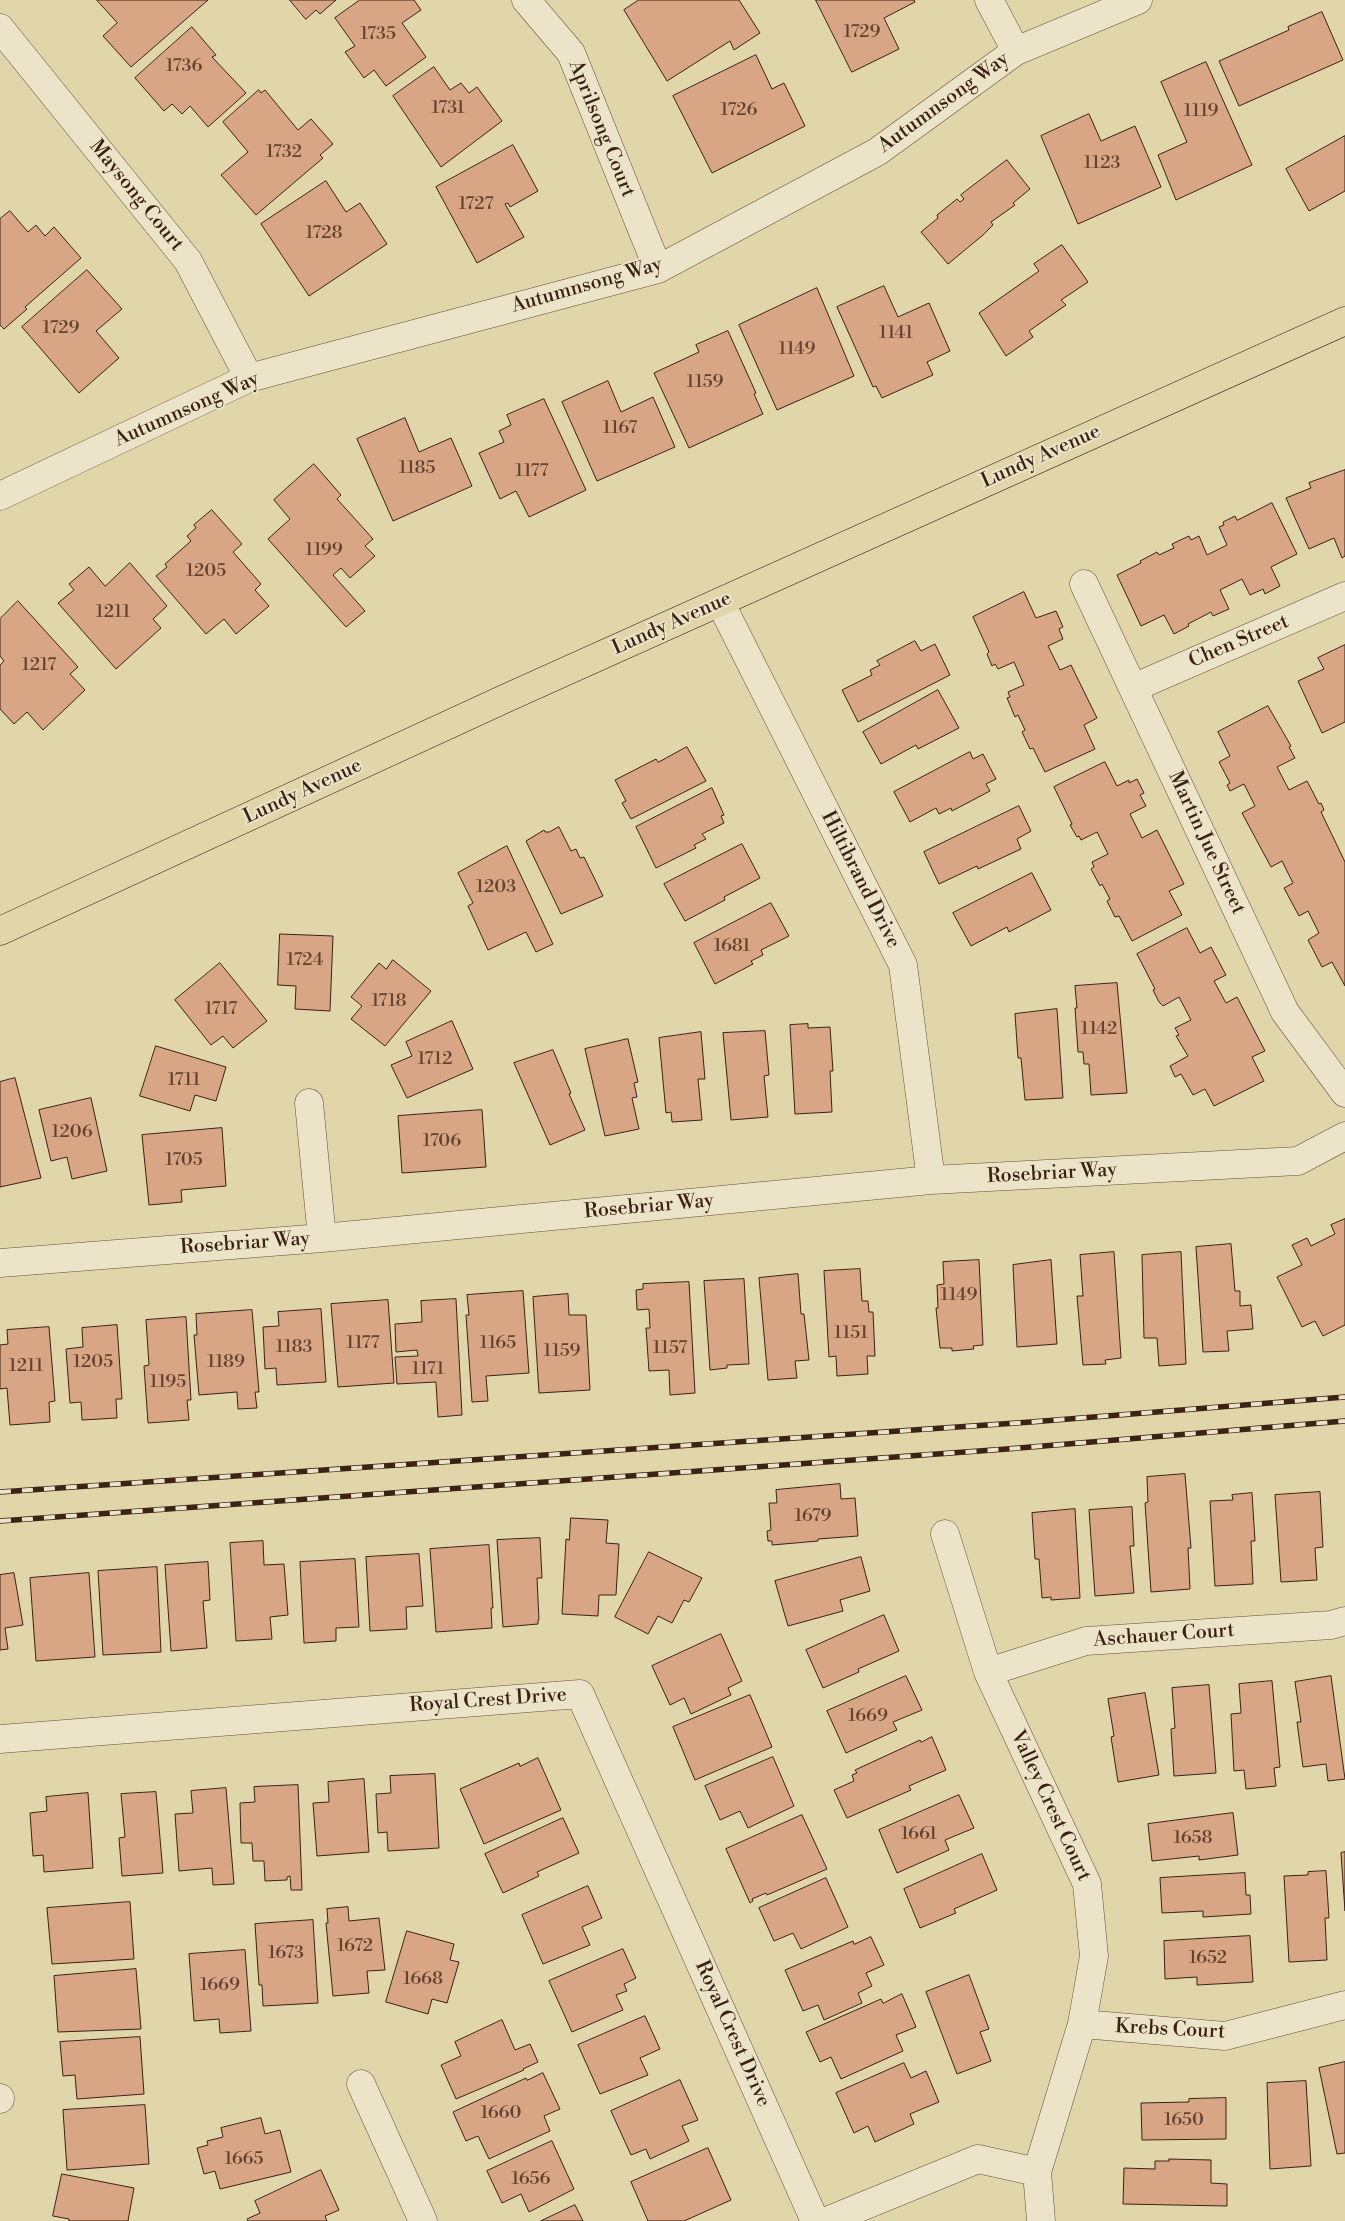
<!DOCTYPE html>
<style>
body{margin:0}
canvas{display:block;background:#e1d5aa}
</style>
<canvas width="1345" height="2221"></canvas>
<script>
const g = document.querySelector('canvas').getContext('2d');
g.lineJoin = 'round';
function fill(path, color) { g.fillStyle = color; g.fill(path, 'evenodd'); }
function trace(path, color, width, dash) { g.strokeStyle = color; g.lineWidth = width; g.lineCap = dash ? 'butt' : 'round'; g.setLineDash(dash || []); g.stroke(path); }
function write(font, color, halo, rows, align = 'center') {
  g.font = font + ' "Libre Bodoni",serif'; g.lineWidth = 4; g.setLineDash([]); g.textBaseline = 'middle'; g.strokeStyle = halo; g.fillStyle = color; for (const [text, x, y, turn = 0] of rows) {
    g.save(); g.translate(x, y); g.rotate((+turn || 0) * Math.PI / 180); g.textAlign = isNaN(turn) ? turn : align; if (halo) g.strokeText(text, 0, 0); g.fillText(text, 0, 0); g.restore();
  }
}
const building = new Path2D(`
 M97 0H208L131 67 103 36 117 23Z
 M290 0H336L320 14 316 10 306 19Z
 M360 0H414L421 10 402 23 426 57 386 86 374 70 364 78 345 52 355 46 335 18Z
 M639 0H739L760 33 734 50 730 41 667 81 624 10Z
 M816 0H914L915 2 884 18 899 49 852 72Z
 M1322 12 1343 60 1239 106 1219 61 1289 30 1288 27Z
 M192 27 216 55 212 57 246 93 208 127 190 106 182 114 172 104 164 111 135 78Z
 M756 55 772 89 784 83 805 126 712 173 673 96Z
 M1206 62 1252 165 1176 200 1158 155 1187 142 1161 82Z
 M434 67 450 90 461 83 469 93 477 87 502 121 441 167 393 96Z
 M259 90 261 93 265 90 298 130 311 119 333 144 320 155 323 158 256 215 221 175 248 152 223 122Z
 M1089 114 1101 141 1135 126 1161 187 1078 224 1041 136Z
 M1345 136V191L1309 211 1286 169Z
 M513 145 538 191 510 207 508 203 505 204 524 237 477 263 436 187Z
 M1007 160 1030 189 1013 203 1015 205 991 222 993 225 983 235 948 264 921 232 938 218 937 215 957 199 960 202 964 199 961 195Z
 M326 181 346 212 360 203 387 244 309 296 261 224Z
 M10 211 28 232 36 225 45 236 54 227 81 258 25 307 27 309 4 329 0 325V219Z
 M1062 245 1088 282 1061 300 1066 305 1029 331 1033 337 1006 356 979 313 1039 271 1034 264Z
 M87 270 122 309 96 331 119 358 79 393 22 327Z
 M884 286 898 317 929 303 950 351 927 362 933 375 882 398 876 386 873 387 837 307Z
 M817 288 854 376 777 410 739 325Z
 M728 331 756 393 754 394 763 414 689 448 654 373 699 352 696 345Z
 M608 381 621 412 653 397 675 447 597 481 562 402Z
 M544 399 586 490 529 517 516 491 500 499 479 453 504 442 499 431 511 425 507 415Z
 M405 418 419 452 451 438 472 486 393 521 357 439Z
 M314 464 341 495 337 499 373 539 365 546 375 556 350 578 341 568 333 575 365 611 346 627 268 539 290 519 274 500Z
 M1345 470V556L1342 558 1334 538 1309 549 1286 498 1311 488 1309 483Z
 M1272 503 1297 554 1271 567 1280 586 1265 594 1263 589 1250 595 1242 579 1220 590 1229 609 1213 616 1211 612 1188 624 1189 626 1174 634 1164 615 1141 626 1117 575 1141 563 1140 561 1157 552 1159 555 1174 548 1172 544 1189 536 1191 540 1199 536 1207 555 1227 545 1219 527 1224 525 1223 522 1235 516 1237 520Z
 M212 510 242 544 233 552 261 584 255 590 269 606 236 634 224 619 206 634 156 576 167 567 165 564 191 541 187 536 196 528 194 525Z
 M130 563 167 606 153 619 161 628 116 669 58 603 74 590 69 584 89 567 105 586Z
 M1024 592 1036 618 1056 611 1063 627 1059 629 1063 639 1048 646 1060 670 1071 665 1097 718 1084 725 1095 749 1045 772 1033 748 1030 749 1022 732 1025 730 1018 715 1015 717 1007 698 1010 697 1008 692 1024 685 1014 662 998 669 995 664 992 666 987 654 989 652 973 617Z
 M18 601 78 667 70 674 85 690 43 730 27 712 14 724 0 709V665L4 661 0 656V619Z
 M915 641 921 651 935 644 950 675 858 722 842 690 872 675 870 670 880 665 877 661Z
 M1345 645V722L1322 733 1298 681 1324 669 1318 658Z
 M938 690 959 728 918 749 916 745 881 764 863 732Z
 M1268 706 1291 746 1289 747 1295 758 1277 767 1289 790 1307 781 1319 804 1321 803 1324 810 1321 812 1345 862V986L1332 962 1322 967 1308 940 1319 933 1308 911 1299 916 1284 888 1293 883 1282 861 1271 867 1242 813 1255 806 1244 784 1230 791 1227 785 1230 783 1219 762 1230 756 1218 732Z
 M687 747 706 781 631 819 622 803 626 801 615 780 656 759 658 762Z
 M970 752 973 759 983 754 996 779 986 784 990 791 952 811 951 808 939 814 936 808 910 822 894 792Z
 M1105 762 1117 786 1129 780V783L1137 779 1144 793 1140 795 1146 806 1130 814 1142 838 1157 830 1184 884 1169 891 1182 915 1132 941 1119 916 1115 917 1107 901 1110 899 1102 884 1100 886 1091 869 1094 867 1092 862 1108 854 1097 832 1081 840 1079 836 1077 837 1070 825 1072 824 1054 787Z
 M712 788 724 815 721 816 724 823 702 834 706 839 694 845 696 848 656 868 636 827Z
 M1019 806 1031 831 1017 839 1021 849 978 869 977 866 939 884 924 852Z
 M559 827 571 851 576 849 580 858 584 857 603 896 561 914 526 841 544 830 545 832H549Z
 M742 844 760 878 724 897 725 900 685 921 664 884Z
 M507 846 553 944 536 952 526 932 488 950 468 906 473 903 458 873Z
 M1032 873 1051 910 1009 932 1007 927 971 946 953 913Z
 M771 903 789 936 761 950 763 955 751 961 753 964 715 984 694 943Z
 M1187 928 1200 953 1211 947 1226 975 1214 981 1226 1003 1237 997 1265 1051 1252 1057 1264 1081 1214 1106 1205 1089 1193 1095 1181 1074 1175 1077 1170 1066 1188 1056 1176 1036 1179 1035 1175 1028 1191 1020 1179 997 1163 1006 1159 1002 1153 990 1155 989 1137 954Z
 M280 934 333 936 330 1011 295 1009 296 986 278 985Z
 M393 960 431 991 385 1046 351 1019 362 1006 351 997 379 963 386 969Z
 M220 963 267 1021 233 1048 223 1036 211 1045 175 1000Z
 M1117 983 1127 1093 1091 1095 1089 1064H1084L1083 1052H1078L1075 1008H1077L1075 986Z
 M1057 1009 1063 1098 1025 1100 1021 1058H1018L1015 1014Z
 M452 1021 473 1069 407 1098 391 1065 412 1056 406 1042Z
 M808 1024V1028L830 1027 833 1071H830L832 1112 795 1114 790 1025Z
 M765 1031 769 1075 764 1076 768 1117 731 1120 723 1033Z
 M701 1032 705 1079H698L702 1120 672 1122 671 1112 666 1113 659 1038Z
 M628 1039 638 1082 634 1083 637 1097 632 1098 639 1129 605 1136 585 1049Z
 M156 1046 226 1067 216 1101 195 1095 190 1111 140 1096Z
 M553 1050 571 1093 569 1094 585 1130 550 1145 514 1063Z
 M15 1078 41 1178 0 1187V1082Z
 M91 1098 107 1171 72 1179 67 1157 51 1161 39 1110Z
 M482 1110 486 1167 402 1173 398 1116Z
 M222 1128 226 1186 181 1190 182 1202 149 1205 142 1135Z
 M1345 1219V1325L1323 1336 1315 1321 1302 1327 1277 1277 1302 1265 1292 1245 1307 1238 1311 1246 1335 1234 1331 1225Z
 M1231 1244 1235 1291H1240V1306L1251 1305 1253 1329 1227 1331 1229 1351 1203 1352 1196 1247Z
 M1114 1252 1121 1358 1105 1360 1106 1364 1083 1365 1077 1296H1083L1080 1255Z
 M1181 1252 1186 1364 1159 1366 1157 1338H1144L1142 1255Z
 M979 1260 983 1345 973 1346 974 1349 952 1351V1348H940L936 1308H938L937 1285 944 1284 943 1262Z
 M1051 1260 1057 1344 1017 1347 1013 1265Z
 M860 1269 862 1301H868L869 1312H873L875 1356H867L868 1374 837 1376 836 1356 829 1357 824 1271Z
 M798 1274 801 1314H804L809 1360 795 1361 797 1378 768 1380 759 1278Z
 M744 1279 749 1364 727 1365V1368L710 1370 704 1281Z
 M689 1282 695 1393 670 1395 669 1370 649 1371 646 1328H650L649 1309 637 1310 636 1290 643 1289V1284Z
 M523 1291 529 1373 486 1376 488 1401 472 1402 466 1315H469L467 1295Z
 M568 1294 569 1315H586L590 1390 539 1393 533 1297Z
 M456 1299 462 1415 438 1417 436 1382 397 1384 395 1357 418 1356 417 1350 396 1352 395 1324 422 1322 421 1301Z
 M388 1300 394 1383 338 1387 331 1304Z
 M321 1309 326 1382 277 1385 276 1368 265 1369 263 1327 279 1326 278 1312Z
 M252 1310 259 1392H255L257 1408 238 1409 237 1392 199 1395 194 1335H197L196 1314Z
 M186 1317 191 1400H187L189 1420 148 1423 144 1366 149 1365 146 1320Z
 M117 1325 122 1399H116L117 1418 82 1420 81 1402 70 1403 66 1349 83 1347 82 1328Z
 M49 1327 55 1401 49 1402 50 1422 10 1425 7 1388 0 1389V1345L8 1344 7 1330Z
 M1185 1474 1191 1548H1188L1190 1589 1151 1592 1145 1503 1148 1502 1147 1477Z
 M840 1484 841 1499 855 1498 858 1536 818 1539V1541L772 1545V1541H768L767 1531 771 1530 769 1503H777L776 1490Z
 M1320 1492 1323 1547 1315 1548 1317 1580 1281 1582 1275 1495Z
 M1252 1493 1255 1541H1251L1253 1584 1215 1586 1210 1501 1233 1500 1232 1495Z
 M1132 1507 1134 1546H1130L1134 1593 1095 1596 1089 1510Z
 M1075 1509 1080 1598 1051 1600V1597L1042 1598 1039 1559H1035L1032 1513Z
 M571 1518 608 1520 606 1543 619 1544 616 1595H599L598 1616 562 1614 566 1539 569 1540Z
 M540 1538 542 1578H537L539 1620H538V1624L503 1627 497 1540Z
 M263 1541 264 1565 284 1564 288 1615 270 1617 272 1639 236 1641 230 1543Z
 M489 1545 493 1608H491L492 1628 436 1632 430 1549Z
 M649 1552 702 1578 689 1602 684 1600 672 1623 658 1616 648 1634 615 1617Z
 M419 1554 423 1606 406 1607 407 1629 370 1631 366 1557Z
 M861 1557 870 1591 840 1600 843 1611 788 1626 775 1581Z
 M355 1559 359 1627 336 1628V1641L304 1643 300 1562Z
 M208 1562 210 1600 203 1601 207 1648 171 1651 165 1565Z
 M157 1567 161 1652 103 1655 98 1571Z
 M14 1573 23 1625 5 1628 8 1649 0 1650V1575Z
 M89 1573 95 1657 36 1661 30 1578Z
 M884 1615 899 1651 858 1669 859 1672 823 1688 806 1650Z
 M721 1634 742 1681 728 1688 731 1695 691 1714 684 1698 670 1705 652 1666Z
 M906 1676 922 1710 893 1722 897 1730 846 1753 827 1711Z
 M1331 1676 1345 1779 1328 1781 1326 1764 1303 1767 1297 1722H1301L1295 1682Z
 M1272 1681 1280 1767 1274 1768 1276 1786 1246 1789 1244 1770 1234 1771 1231 1714 1241 1713 1239 1684Z
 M1209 1685 1216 1773 1174 1776 1171 1729 1175 1728 1172 1688Z
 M1145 1693 1159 1775 1118 1782 1111 1737 1114 1736 1108 1699Z
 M750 1695 772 1747 695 1780 673 1727Z
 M932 1737 946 1770 909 1786 911 1790 847 1818 834 1790 854 1781 852 1775 857 1773 855 1770 920 1740 921 1742Z
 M773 1757 794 1806 748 1828 740 1811 720 1820 705 1786Z
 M538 1758 561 1810 484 1844 460 1789 519 1763 520 1766Z
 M435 1774 439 1848 388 1851 387 1832 378 1833 376 1794 391 1793 390 1776Z
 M364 1779 369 1852 317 1856 313 1803 329 1802 328 1782Z
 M298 1785 302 1890H291L290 1876 287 1877V1880L265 1881 264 1861H253L252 1843H241L240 1803 255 1802 254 1787Z
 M226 1788 234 1884 213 1885 212 1868 179 1871 175 1814 193 1813 191 1791Z
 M156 1792 163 1873 122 1876 119 1838 125 1837 121 1794Z
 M88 1793 93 1868 44 1872 43 1855 33 1856 30 1813 47 1811 46 1797Z
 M959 1795 974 1828 945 1840 949 1850 897 1873 879 1830Z
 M1233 1813 1238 1855 1199 1860V1856L1152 1861 1148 1824Z
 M802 1815 827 1869 767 1895 766 1893 752 1899 753 1901 750 1903 726 1849Z
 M563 1818 579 1853 537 1872 539 1876 503 1893 485 1854Z
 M1345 1852V1911L1341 1853Z
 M982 1854 997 1890 954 1909 956 1913 920 1928 904 1889Z
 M1326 1871 1329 1918H1325L1327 1960 1289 1962 1284 1876 1308 1875V1872Z
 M1245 1873 1246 1895H1250L1251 1914 1203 1917V1911L1162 1913 1160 1878Z
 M826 1878 848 1927 801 1949 793 1933 774 1941 759 1908Z
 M588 1886 602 1918 582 1927 590 1945 543 1964 522 1915Z
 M130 1902 134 1959 52 1964 47 1908Z
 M348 1907 349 1921 379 1918 385 1970 367 1971 369 1993 333 1996 326 1923H328L327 1909Z
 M313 1920 318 2003 263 2006 262 1985H259L255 1924Z
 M407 1931 454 1944 450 1960 459 1962 447 2003 432 1999 428 2014 386 2002Z
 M1250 1936 1253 1982 1197 1985V1977L1165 1979 1164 1941Z
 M871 1937 884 1965 866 1973 872 1986 858 1993 862 2003 824 2020 818 2005 803 2011 785 1970 853 1941 854 1944Z
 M623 1949 636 1978 624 1984 627 1991 616 1995 623 2010 572 2032 549 1981Z
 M245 1950 251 2031 220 2033 219 2019 194 2021 189 1954Z
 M136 1969 141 2029 58 2032 54 1976Z
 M969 1975 989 2029 980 2032 991 2061 957 2074 926 1992Z
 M902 1994 916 2027 896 2035 903 2051 841 2079 831 2057 820 2062 806 2032 881 1999 883 2003Z
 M645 2016 660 2049 640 2058 648 2075 600 2094 578 2045Z
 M502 2020 515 2050 530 2044 538 2062 523 2069 524 2070 456 2099 441 2065 461 2056 455 2042Z
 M140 2037 144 2094 77 2099 75 2075 63 2076 60 2042Z
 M1345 2062V2153L1337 2154 1319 2068Z
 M904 2063 911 2078 926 2071 939 2102 910 2114 914 2124 875 2142 868 2126 854 2133 836 2093Z
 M543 2073 560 2109 544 2116 550 2131 489 2159 478 2136 466 2141 453 2112 526 2078 527 2080Z
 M680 2080 698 2120 682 2126 689 2141 650 2159 646 2149 631 2155 611 2111Z
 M1306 2081 1311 2166 1270 2169 1267 2083Z
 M1226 2098V2139L1142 2140 1141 2103 1189 2102V2099Z
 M145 2105 149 2164 67 2170 63 2110Z
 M261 2118 265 2134 280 2130 291 2172 220 2189 215 2171 204 2174 197 2148 208 2145 207 2141 223 2137 221 2128Z
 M552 2141 574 2189 529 2212 521 2194 502 2203 487 2171Z
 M708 2148 731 2200 684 2221H648L631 2182Z
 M1169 2159 1211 2160V2183L1227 2184V2206L1123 2204 1124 2168 1155 2169V2161H1169Z
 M321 2170 339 2210 325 2216 327 2221H248L247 2219 260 2213 255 2201Z
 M62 2174 134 2188 128 2221H69V2219L53 2216Z
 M575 2205 583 2221H541Z`);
const minor = new Path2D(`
 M526 0 571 53 658 269
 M989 0 1016 51
 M0 28 188 261 249 378
 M0 496 249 378 658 269 877 152 1016 51 1138 0
 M1084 584 1285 1012 1345 1093
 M720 602 903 965 931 1180
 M1133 688 1345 596
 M309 1103 322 1238
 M0 1263 322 1238 931 1180 1298 1161 1345 1136
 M945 1534 988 1672 1087 1884 1094 1956 1082 2024 1037 2172 1041 2221
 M988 1672 1086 1641 1331 1625 1345 1621
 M0 1739 580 1694 815 2221
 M1082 2024 1225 2036 1345 2005
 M361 2084 423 2221
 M0 2098V2099
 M827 2221 978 2159 1037 2172`);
const major = new Path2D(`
 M0 931 513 695 1345 321`);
const rail = new Path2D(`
 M0 1492 1031 1422 1345 1397
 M0 1521 1007 1449 1345 1421`);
const numberNames = [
 ["1729",862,33],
 ["1735",378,35],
 ["1736",184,67],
 ["1731",448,109],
 ["1726",739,111],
 ["1119",1201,112],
 ["1732",284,153],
 ["1123",1102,164],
 ["1727",476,205],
 ["1728",324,234],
 ["1729",61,329],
 ["1141",896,334],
 ["1149",797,350],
 ["1159",705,383],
 ["1167",620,429],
 ["1185",417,469],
 ["1177",532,472],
 ["1199",324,551],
 ["1205",206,572],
 ["1211",113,613],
 ["1217",39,666],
 ["1203",496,888],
 ["1681",732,947],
 ["1724",305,961],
 ["1718",389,1002],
 ["1717",221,1010],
 ["1142",1099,1030],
 ["1712",435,1060],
 ["1711",184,1081],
 ["1206",72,1133],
 ["1706",442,1142],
 ["1705",184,1161],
 ["1149",959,1296],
 ["1151",851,1334],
 ["1177",363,1344],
 ["1165",498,1344],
 ["1183",294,1348],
 ["1157",670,1349],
 ["1159",562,1352],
 ["1205",93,1363],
 ["1189",226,1363],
 ["1211",26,1367],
 ["1171",428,1370],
 ["1195",168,1383],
 ["1679",813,1517],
 ["1669",868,1717],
 ["1661",919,1835],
 ["1658",1193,1839],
 ["1672",355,1947],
 ["1673",286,1954],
 ["1652",1208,1959],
 ["1668",423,1980],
 ["1669",220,1986],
 ["1660",501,2114],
 ["1650",1184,2121],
 ["1665",244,2160],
 ["1656",531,2180]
];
const streetNames = [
 ["Autumnsong Way",944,103,-36],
 ["Aprilsong Court",601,129,68],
 ["Maysong Court",136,196,51],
 ["Autumnsong Way",587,286,-16],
 ["Autumnsong Way",187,410,-24],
 ["Lundy Avenue",1041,457,-24],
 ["Lundy Avenue",672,624,-24],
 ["Chen Street",1239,642,-23],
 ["Lundy Avenue",303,792,-25],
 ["Martin Jue Street",1206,843,65],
 ["Hiltibrand Drive",860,880,63],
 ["Rosebriar Way",1052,1174,-3],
 ["Rosebriar Way",649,1207,-5],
 ["Rosebriar Way",245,1244,-4],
 ["Aschauer Court",1164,1636,-4],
 ["Royal Crest Drive",488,1701,-4],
 ["Valley Crest Court",1050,1806,65],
 ["Krebs Court",1170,2030,3],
 ["Royal Crest Drive",732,2034,66]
];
fill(building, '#d8a684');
trace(building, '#3c2115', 1);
trace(minor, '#654e3a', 29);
trace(major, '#3c2115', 29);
trace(minor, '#ece4c8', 28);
trace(major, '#e1d5aa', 28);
trace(rail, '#3c2115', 5.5);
trace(rail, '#ece4c8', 4, [11]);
write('18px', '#634231', null, numberNames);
write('20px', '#3c2115', '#ece4c8', streetNames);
</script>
